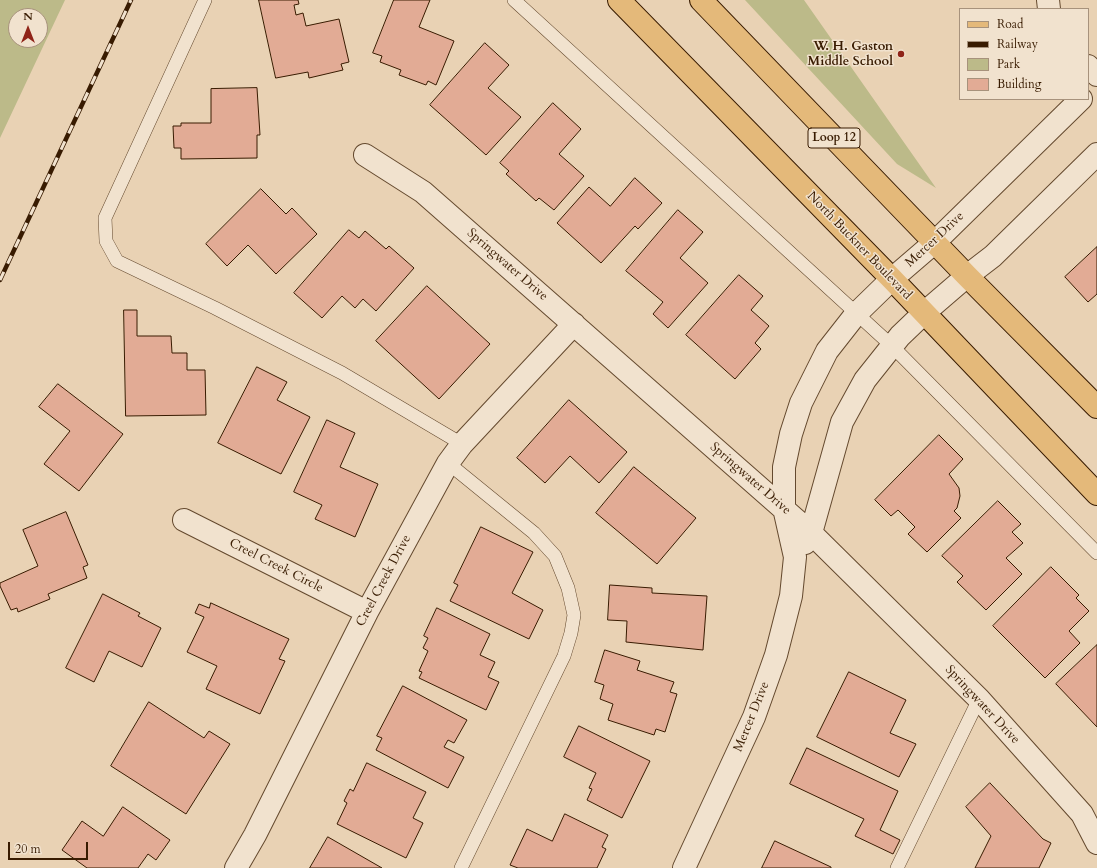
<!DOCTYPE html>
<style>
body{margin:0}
#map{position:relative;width:1097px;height:868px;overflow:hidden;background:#e9d2b4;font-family:Cardo,serif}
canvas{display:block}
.legend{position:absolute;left:959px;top:8px;width:130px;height:92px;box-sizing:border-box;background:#f1e2ce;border:1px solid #a7927c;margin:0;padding:5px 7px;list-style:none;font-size:12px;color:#381b01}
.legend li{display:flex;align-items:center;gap:8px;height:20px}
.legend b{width:20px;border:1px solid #a7927c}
.north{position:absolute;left:8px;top:8px;width:40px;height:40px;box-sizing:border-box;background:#f1e2ce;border:1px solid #a7927c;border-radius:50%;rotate:0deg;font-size:11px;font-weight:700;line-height:16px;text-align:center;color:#381b01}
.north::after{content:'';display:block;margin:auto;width:14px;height:18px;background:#8f2418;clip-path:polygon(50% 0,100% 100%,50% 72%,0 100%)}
.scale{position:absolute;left:8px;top:842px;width:80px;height:18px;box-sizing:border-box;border:2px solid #381b01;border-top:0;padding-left:5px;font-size:12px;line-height:14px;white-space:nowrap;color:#381b01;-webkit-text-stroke:3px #f1e2ce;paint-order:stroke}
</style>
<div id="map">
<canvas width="1097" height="868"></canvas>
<ul class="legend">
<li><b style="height:5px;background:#e4b97a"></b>Road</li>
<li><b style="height:5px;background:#381b01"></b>Railway</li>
<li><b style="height:11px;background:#bcba89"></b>Park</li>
<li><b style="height:11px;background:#e2ab95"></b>Building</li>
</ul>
<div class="north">N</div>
<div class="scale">20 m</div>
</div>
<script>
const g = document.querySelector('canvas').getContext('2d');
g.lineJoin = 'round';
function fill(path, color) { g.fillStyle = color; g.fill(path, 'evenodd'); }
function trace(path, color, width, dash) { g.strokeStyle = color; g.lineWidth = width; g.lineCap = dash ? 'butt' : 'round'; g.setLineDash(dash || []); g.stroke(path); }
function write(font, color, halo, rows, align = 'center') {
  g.font = font + ' Cardo,serif'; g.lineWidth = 3; g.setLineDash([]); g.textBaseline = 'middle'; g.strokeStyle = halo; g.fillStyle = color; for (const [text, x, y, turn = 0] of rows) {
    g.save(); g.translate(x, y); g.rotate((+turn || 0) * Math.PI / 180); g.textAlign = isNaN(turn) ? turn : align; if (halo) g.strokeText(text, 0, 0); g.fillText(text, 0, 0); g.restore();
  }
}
const green = new Path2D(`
 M0 0H65L0 138ZM16 16H40V40H16Z
 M745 0H804L936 188 897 164Z`);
const building = new Path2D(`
 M259 0H298L299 4 294 5 296 15 303 13 306 26 339 19 349 62 341 64 343 70 309 78 308 72 276 78Z
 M394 0H430L419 27 454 41 436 85 428 81 426 85 399 75 401 70 380 62 382 56 373 53Z
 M485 43 509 65 488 88 521 117 486 155 430 105Z
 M257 88 260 135H257V158L181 159V148H174L173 126H181V123H211V89Z
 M553 103 581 129 559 154 584 176 554 210 539 198 536 201 506 174 509 171 500 163Z
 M635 178 662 203 638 229 635 226 601 263 557 223 589 187 610 206Z
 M261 189 286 214 292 208 317 234 276 274 248 245 227 266 206 244Z
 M678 210 703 232 680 258 708 283 668 328 653 314 663 302 626 271Z
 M349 230 359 238 365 231 386 249 389 246 414 268 376 311 363 299 355 308 342 296 322 318 294 293Z
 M1097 247V294L1088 302 1065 277Z
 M739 275 763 296 751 310 769 326 755 343 761 349 735 379 686 335Z
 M427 286 490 344 439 399 376 341Z
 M124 310H137V336H171L172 353H187V370H205L206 415 126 416Z
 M257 367 287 382 277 400 310 417 281 474 218 443Z
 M58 384 123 434 79 491 44 464 70 431 39 407Z
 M569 400 627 452 599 483 570 456 545 483 517 458Z
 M327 420 355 433 340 467 378 484 355 537 315 519 322 505 294 492Z
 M939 435 963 459 949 474 959 488 960 496 957 508 954 511 961 518 927 552 908 534 915 527 898 510 891 516 875 500Z
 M634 467 696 518 657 564 596 513Z
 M998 501 1021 524 1012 532 1023 543 1006 558 1022 574 986 610 957 582 963 576 942 556Z
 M66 512 88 565 83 567 87 578 48 594 50 599 18 612 17 608 11 610 0 586V583L38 566 23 530Z
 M481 527 533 552 512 593 543 610 529 639 450 601 458 585 454 583Z
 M1051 567 1079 595 1076 598 1089 611 1069 631 1080 643 1045 678 993 626Z
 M610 585 652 588V593L707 596 703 650 626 642 627 621 608 620Z
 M103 594 140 613 138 616 161 628 142 667 109 651 94 682 66 668Z
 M211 603 289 639 279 659 285 661 260 714 206 689 217 666 187 652 204 617 195 613 199 604 209 608Z
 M437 608 490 634 480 655 495 662 488 677 499 682 486 710 419 678 422 672 419 671 428 651 423 648 428 638 424 636Z
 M1097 645V727L1056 684Z
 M605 650 640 661 637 670 674 682 670 692 677 694 665 732 656 729 654 735 608 720 613 704 600 699 604 685 595 682Z
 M849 672 906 700 890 733 916 744 899 777 817 737Z
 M403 686 467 720 454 743 448 740 444 747 464 757 448 788 376 750 382 738 377 736Z
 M149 702 204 738 209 731 230 744 186 814 111 766Z
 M579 726 650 761 622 818 587 800 592 789 589 788 596 773 564 757Z
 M807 748 898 791 880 830 900 840 893 854 855 836 864 819 790 784Z
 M367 763 426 792 413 818 423 823 406 858 337 824 347 803 344 801 350 789 353 791Z
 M990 783 1043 839 1051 843 1039 868H975L991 836 966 807Z
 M123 807 170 840 156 860 148 854 138 868H87L62 850 82 821 103 836Z
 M565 814 608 835 602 847 606 849 597 868H518L510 865 527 829 552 841Z
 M328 837 382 868H310Z
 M775 841 831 867V868H762Z`);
const service = new Path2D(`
 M205 0 105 218 106 241 117 261 215 308 342 373 462 444
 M514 0 891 345 1097 553
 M448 463 534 533 555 556 568 588 574 615 571 633 564 656 461 868
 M897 868 979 699`);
const minor = new Path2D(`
 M1048 0 1049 9
 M1088 66 1097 75
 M365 155 423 192 811 533 979 699 1082 814 1097 843
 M184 520 367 612
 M805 543 811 533 842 422 865 380 900 336 924 313 967 276 993 256 1097 154
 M236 868 255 835 367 612 448 463 462 444 574 324
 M684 868 754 717 776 655 791 596 795 557 784 508V467L791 434 801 403 827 351 856 314 892 279 935 242 1081 99`);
const primary = new Path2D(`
 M619 0 892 279 1097 494
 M701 0 967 276 1097 407`);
const rail = new Path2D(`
 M0 280 131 0`);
const markers = [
 [901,54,4,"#8f2418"]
];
const shields = [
 [834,138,52]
];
const shieldNames = [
 ["Loop 12",834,138]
];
const poiNames = [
 ["W. H. Gaston",893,47],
 ["Middle School",893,62]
];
const streetNames = [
 ["Mercer Drive",935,240,-43],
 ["North Buckner Boulevard",859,246,46],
 ["Springwater Drive",507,265,41],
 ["Springwater Drive",750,479,41],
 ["Creel Creek Circle",276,566,27],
 ["Creel Creek Drive",384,581,-62],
 ["Springwater Drive",982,705,47],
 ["Mercer Drive",752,717,-68]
];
fill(green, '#bcba89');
fill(building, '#e2ab95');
trace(building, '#381b01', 1);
trace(service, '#64492e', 14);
trace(minor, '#64492e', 24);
trace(primary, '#381b01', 24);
trace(service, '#f1e2ce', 13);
trace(minor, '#f1e2ce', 22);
trace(primary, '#e4b97a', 22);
trace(rail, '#381b01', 4.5);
trace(rail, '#f1e2ce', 3, [9]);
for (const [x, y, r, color] of markers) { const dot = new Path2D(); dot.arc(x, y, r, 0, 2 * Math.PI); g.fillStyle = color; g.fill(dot); trace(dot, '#f1e2ce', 1.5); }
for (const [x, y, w] of shields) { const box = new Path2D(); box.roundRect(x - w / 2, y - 10, w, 20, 3); g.fillStyle = '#f1e2ce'; g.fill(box); trace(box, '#381b01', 1); }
write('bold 12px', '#381b01', null, shieldNames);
write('bold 13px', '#381b01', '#f1e2ce', poiNames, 'right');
write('13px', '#381b01', '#f1e2ce', streetNames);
</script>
